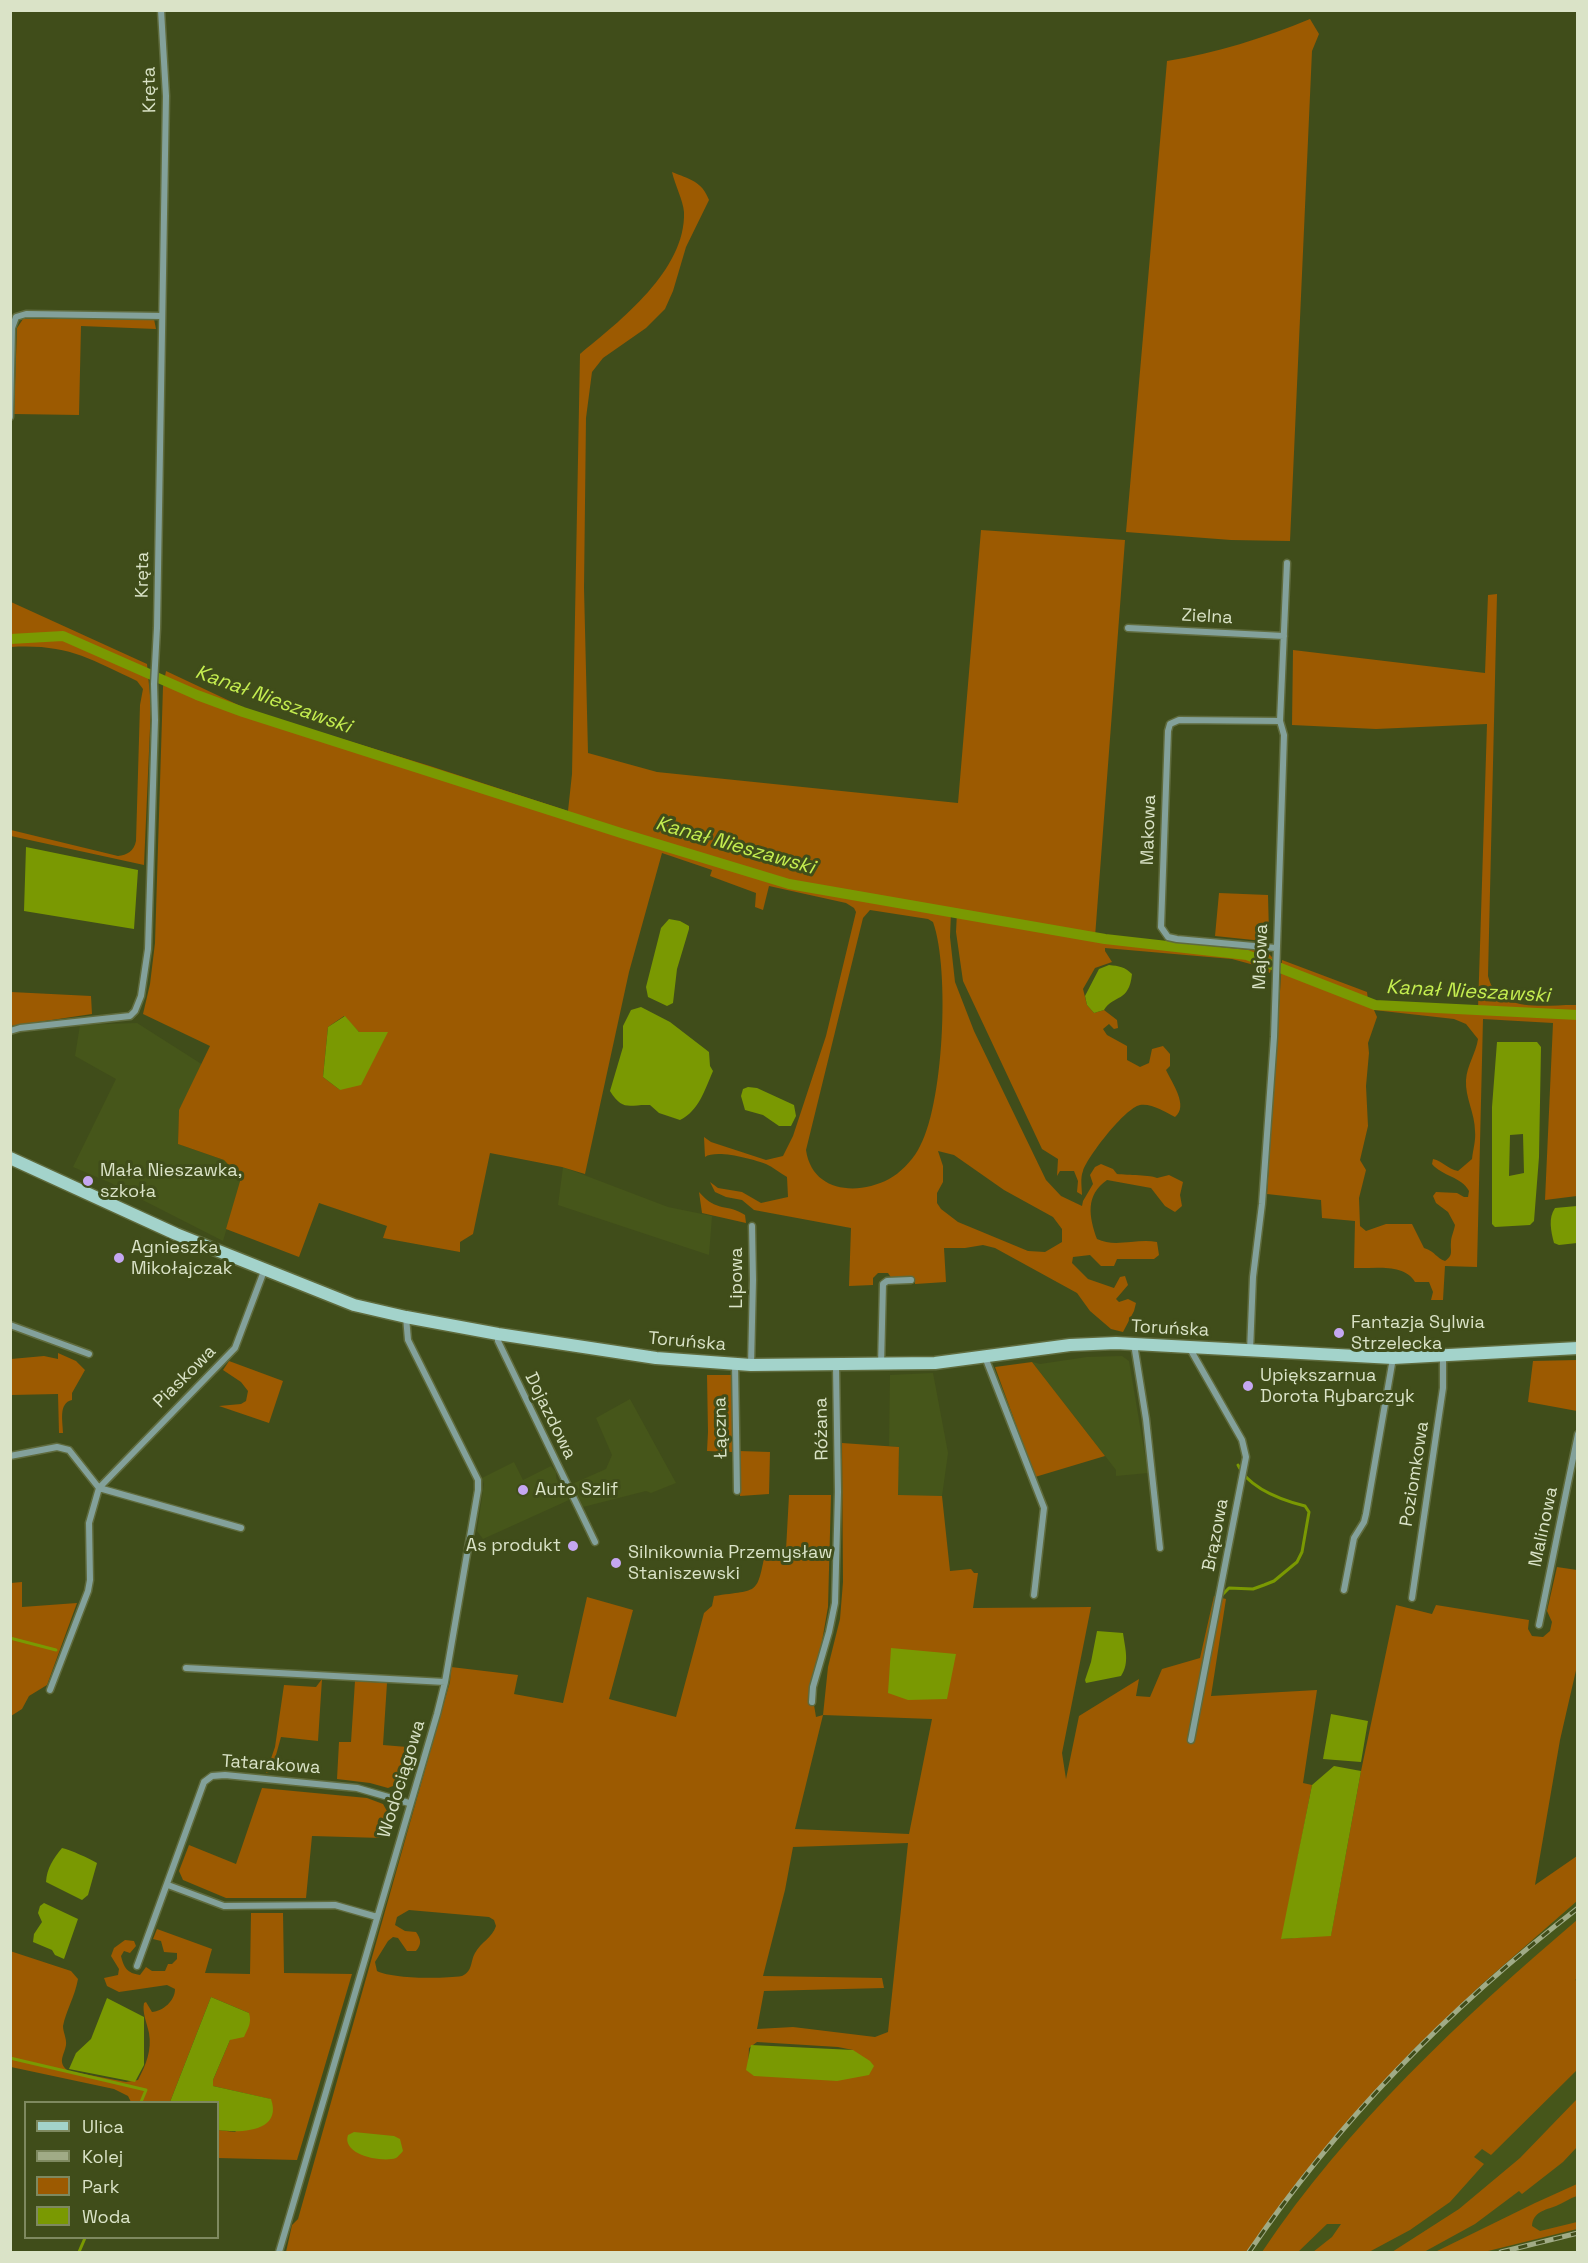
<!DOCTYPE html>
<meta charset="utf-8">
<style>
body{margin:0}
#map{position:relative;width:1588px;height:2263px;overflow:hidden;background:#404d1a;font-family:"Space Grotesk",sans-serif}
canvas{display:block}
.frame{position:absolute;inset:0;border:12px solid #dae3c7;pointer-events:none}
.legend{position:absolute;left:24px;top:2101px;width:195px;height:138px;box-sizing:border-box;background:#404d1a;border:2px solid #7e895f;margin:0;padding:8px 10px;list-style:none;font-size:18px;color:#dae3c7}
.legend li{display:flex;align-items:center;gap:12px;height:30px}
.legend b{width:30px;border:2px solid #7e895f}
</style>
<div id="map">
<canvas width="1588" height="2263"></canvas>
<div class="frame"></div>
<ul class="legend">
<li><b style="height:8px;background:#a3d3cb"></b>Ulica</li>
<li><b style="height:8px;background:#a0ab86"></b>Kolej</li>
<li><b style="height:16px;background:#9c5a01"></b>Park</li>
<li><b style="height:16px;background:#7a9902"></b>Woda</li>
</ul>
</div>
<script>
const g = document.querySelector('canvas').getContext('2d');
g.lineJoin = 'round';
function fill(path, color) { g.fillStyle = color; g.fill(path, 'evenodd'); }
function trace(path, color, width, dash) { g.strokeStyle = color; g.lineWidth = width; g.lineCap = dash ? 'butt' : 'round'; g.setLineDash(dash || []); g.stroke(path); }
function write(font, color, halo, rows, align = 'center') {
  g.font = font + ' "Space Grotesk",sans-serif'; g.lineWidth = 6; g.setLineDash([]); g.textBaseline = 'middle'; g.strokeStyle = halo; g.fillStyle = color; for (const [text, x, y, turn = 0] of rows) {
    g.save(); g.translate(x, y); g.rotate((+turn || 0) * Math.PI / 180); g.textAlign = isNaN(turn) ? turn : align; if (halo) g.strokeText(text, 0, 0); g.fillText(text, 0, 0); g.restore();
  }
}
const built = new Path2D(`
 M137 1023 203 1065 179 1110 178 1144 224 1160 242 1178 223 1241 121 1189 111 1183 73 1167 116 1079 75 1056 80 1025Z
 M563 1167 668 1207 712 1216 709 1255 558 1205Z
 M1122 1356 1129 1361 1148 1473 1116 1476V1470L1032 1362 1040 1364 1087 1357Z
 M933 1373 948 1453 942 1496H897L899 1447 889 1446 890 1375Z
 M630 1399 676 1483 651 1493 646 1491 583 1507 578 1499 576 1486 572 1484 606 1469 612 1455 596 1418Z
 M514 1462 523 1480 551 1466 556 1472V1478L569 1500 483 1539 477 1531 484 1484 482 1478Z
 M1577 1866V2252H1211Z`);
const green = new Path2D(`
 M1310 19 1319 34 1312 51 1290 541 1231 540 1126 532 1167 61C1216 53 1264 38 1310 19Z
 M672 172C689 179 702 181 709 200L686 247 673 291 665 309 646 328 603 358 592 372 586 418 584 588 588 753 657 772 958 803 981 530 1125 540 1095 937 1266 951 1273 958 1270 973 1258 966 1232 959 1105 948V951L1112 962 1095 968 1083 989 1087 1005 1094 1013 1104 1010 1117 1020 1118 1028 1114 1029 1109 1024 1103 1029 1107 1035 1127 1046V1060L1140 1067 1149 1063 1152 1049 1163 1046 1170 1054V1066L1166 1070C1172 1083 1189 1106 1175 1117 1166 1112 1151 1103 1140 1105 1125 1108 1088 1156 1083 1171 1080 1178 1082 1188 1082 1195L1077 1192 1078 1181 1074 1171H1060L1057 1176 1058 1159 1042 1149 963 981 956 932 957 912H951L950 937 955 982 974 1031 1046 1180 1061 1196 1082 1206 1083 1201 1093 1184 1090 1175 1095 1167 1101 1164 1113 1169 1117 1174C1128 1175 1151 1175 1157 1178L1169 1175 1183 1182 1180 1195 1182 1206 1175 1212 1165 1206 1151 1188 1107 1180C1085 1195 1089 1217 1097 1239 1115 1248 1137 1238 1157 1242L1159 1255 1154 1259H1117L1114 1266H1101L1090 1255 1073 1257 1072 1263 1088 1279 1114 1288 1120 1277 1125 1276 1128 1285 1116 1299 1119 1302 1128 1299 1136 1303 1134 1311 1123 1332 1111 1329 1090 1311 1077 1293 995 1248 983 1245 965 1248H944L946 1282 915 1284V1278L892 1279 888 1273H878L873 1278V1285L849 1286 851 1228 754 1210 742 1200 726 1197 715 1192 710 1182 718 1188 742 1192 761 1203 788 1197 787 1177C780 1173 773 1167 766 1164 753 1159 716 1149 705 1157L704 1137 711 1142 766 1160 783 1156 793 1136 826 1036 856 912 854 908 846 903 769 886 763 910 755 907 756 893 710 876 712 870 662 853 629 972 585 1174 562 1167 490 1153 473 1234 460 1242V1252L383 1238 387 1226 319 1203 299 1257 226 1229 241 1178 224 1160 178 1144 179 1110 210 1046 143 1014 150 984 155 943 163 687 166 671 251 711 430 766 568 811 572 774 580 354C620 321 686 270 684 212 683 200 675 185 672 172ZM870 910 928 919 933 922C950 969 944 1108 918 1150 911 1162 900 1173 889 1179 857 1196 812 1192 806 1150L863 918ZM344 1016 359 1032H387L340 1090 323 1077 328 1027ZM938 1151 954 1155 1004 1190 1053 1217 1062 1229V1242L1045 1252 1028 1251 958 1222 941 1209 937 1203V1193L943 1182V1166Z
 M23 319H154L156 329 81 326 79 415 14 414 17 328Z
 M1497 594 1488 976C1497 1015 1548 1004 1577 1005V1196L1545 1200 1553 1023 1483 1019 1477 1267 1445 1266 1443 1300H1431L1433 1292 1429 1282H1415C1404 1263 1374 1269 1354 1268L1355 1221 1322 1218 1321 1200 1267 1194 1282 960 1367 992 1368 1000 1478 1009 1487 724 1376 729 1292 725 1293 650 1485 673 1488 595ZM1374 1010 1454 1019 1466 1024 1478 1039C1476 1053 1467 1065 1466 1080 1465 1098 1475 1113 1475 1131 1476 1140 1473 1150 1472 1159L1458 1171C1447 1169 1443 1161 1433 1159L1432 1164C1442 1176 1462 1177 1469 1191L1468 1197H1464L1457 1193 1436 1192 1433 1196 1436 1203 1448 1212 1455 1225C1454 1231 1451 1237 1451 1242 1450 1251 1454 1255 1445 1261 1436 1258 1436 1252 1424 1248L1412 1224H1386L1366 1231 1360 1226 1359 1198 1366 1170 1360 1160 1368 1126 1366 1086 1369 1053 1368 1043 1377 1017Z
 M11 602 147 664 151 706 144 865 11 836V830L118 856C127 855 134 851 136 841L140 705 143 689 137 681C88 658 67 644 11 647Z
 M1219 893 1268 895 1269 933 1263 941 1215 936Z
 M11 992 91 996 92 1014 11 1026Z
 M699 1192C717 1213 727 1203 745 1215L746 1223 702 1213Z
 M58 1353 76 1361 85 1370 72 1393V1400C58 1403 63 1422 63 1433H59L58 1394 11 1395V1359L44 1356 58 1359Z
 M1577 1360V1411L1528 1402 1533 1361Z
 M229 1361 283 1381 269 1423 219 1406 241 1404 246 1401 248 1391 241 1382 223 1370Z
 M1032 1362 1105 1456 1035 1477 995 1367Z
 M707 1375H732V1452L707 1451 708 1432Z
 M842 1443 899 1447 898 1495 942 1496 950 1571 971 1569 974 1573H978L973 1608 1091 1607 1062 1753 1066 1779 1079 1716 1139 1679 1136 1696 1150 1697 1162 1669 1200 1658 1214 1596 1226 1599 1211 1696 1317 1690 1303 1783 1312 1785 1282 1939 1331 1935 1361 1771 1396 1605 1432 1614 1436 1605 1529 1620 1528 1629 1532 1636 1543 1637 1550 1631 1552 1622 1547 1611 1557 1567 1577 1570V1666L1560 1740 1535 1885 1577 1856V1901L1482 1984 1413 2050 1351 2117 1299 2181 1247 2252H286L292 2225 298 2219 443 1706 450 1682 451 1667 518 1675 514 1694 563 1703 587 1597 633 1610 609 1699 676 1717 704 1613 712 1606 714 1596C761 1589 756 1596 766 1549L786 1550 789 1495H831L828 1607 811 1704 814 1705 816 1717 823 1715 828 1667 840 1619 843 1582ZM823 1715 932 1719 909 1834 795 1829ZM908 1843 888 2032 875 2037 793 2027 757 2029 764 1991 884 1988 882 1978 763 1976 785 1890 793 1847ZM409 1910 489 1917 494 1920 496 1926C492 1938 481 1942 475 1953 470 1962 473 1971 462 1976 443 1979 393 1979 377 1971L375 1962 388 1941 393 1937 398 1938 407 1951H416C422 1944 421 1939 416 1932L405 1931 395 1925 397 1917ZM757 2042 838 2047 853 2050 748 2070 749 2048Z
 M739 1451 770 1452 769 1494 740 1496Z
 M22 1582V1607L77 1603 47 1685 29 1696 22 1709 11 1716V1583Z
 M322 1679 318 1741 281 1737 271 1773H266L275 1747 284 1685 316 1687Z
 M355 1681 387 1683 383 1745 407 1747 398 1784 388 1788 370 1783 337 1779 339 1742H351Z
 M262 1788 367 1798 383 1804 388 1813 382 1838 312 1836 306 1898H226L183 1880 179 1871 189 1845 236 1864Z
 M251 1913H283L284 1973 352 1974 297 2160 218 2158V2130L235 2132 270 2099 213 2086V2080L230 2040 249 2013 211 1997 170 2102H131L128 2096 114 2089 11 2067 10 1951 71 1971 78 1979C75 1996 66 2011 63 2026 63 2032 67 2039 66 2045 64 2056 57 2062 68 2071L126 2082 138 2080C146 2065 152 2050 149 2033 147 2023 142 2013 144 2003L146 2002 152 2012C163 2011 175 2001 175 1989L167 1985 119 1992 107 1986 104 1978 118 1975 119 1969 111 1956 114 1948 125 1940 134 1941 136 1946 130 1953 124 1951 121 1956C124 1968 127 1973 140 1975L146 1967 152 1971H165L168 1964H172L177 1959V1953L164 1952 161 1941 153 1939 157 1929 212 1949 205 1973 250 1974Z
 M1577 1920 1578 1978 1575 1980 1578 1981 1577 2070 1491 2155 1482 2149 1474 2157 1484 2164 1450 2202 1410 2230 1369 2252H1313L1332 2237 1341 2224H1327L1298 2252H1262C1347 2125 1461 2019 1577 1920Z
 M1577 2099V2147L1563 2162 1522 2194 1519 2191 1475 2224 1424 2252H1392L1459 2209 1520 2158Z
 M1577 2184V2196C1570 2198 1563 2203 1556 2206 1545 2210 1533 2212 1532 2226L1540 2231 1577 2222V2229L1484 2252H1435L1535 2203Z`);
const water = new Path2D(`
 M26 847 138 870 134 929 24 911Z
 M669 919 680 921 689 926V929L677 969 673 1003 667 1006 648 997 646 987 661 928Z
 M1109 965C1119 966 1125 967 1132 974 1129 1003 1114 994 1104 1010L1094 1013 1087 1005 1085 996 1099 969Z
 M641 1007 670 1022 709 1052 710 1066 713 1071C705 1089 699 1111 680 1120L659 1113 650 1105C629 1104 623 1112 610 1091L623 1047V1026L631 1010Z
 M345 1016 359 1032H388L361 1085 340 1090 323 1077 328 1027Z
 M1497 1042H1537L1541 1047 1539 1157 1534 1221 1530 1225 1495 1227 1492 1224V1107ZM1523 1134 1524 1173 1509 1176 1510 1135Z
 M748 1087 757 1088 794 1105 796 1116 791 1126H779L763 1115 745 1110 741 1096 743 1089Z
 M1577 1206V1243L1559 1245 1554 1243C1551 1231 1548 1218 1555 1208Z
 M1097 1631 1123 1633C1125 1648 1130 1663 1121 1676L1086 1683 1085 1680 1091 1662Z
 M891 1648 956 1654 947 1699 908 1700 888 1693Z
 M1331 1714 1368 1721 1361 1762 1323 1759Z
 M1334 1766 1361 1771 1331 1936 1281 1939 1312 1785Z
 M62 1848C71 1850 88 1858 97 1863L88 1895 82 1900 46 1882C47 1868 53 1859 62 1848Z
 M44 1903 78 1919 64 1959 55 1955 52 1950 33 1942 34 1934 42 1922 38 1913 40 1906Z
 M211 1997 249 2013C252 2023 248 2028 244 2037L230 2040 213 2080V2086L271 2099C283 2133 238 2133 218 2130V2102H170Z
 M107 1998 144 2017V2065L135 2082 69 2069 76 2053 91 2039Z
 M751 2045 853 2050 870 2061 874 2066 869 2075 837 2081 754 2076 746 2070Z
 M354 2132 394 2136 400 2139 403 2151C402 2152 398 2157 396 2158 383 2163 341 2155 348 2135Z`);
const stream = new Path2D(`
 M1222 1595 1229 1588 1253 1589 1264 1585 1274 1581 1297 1562 1302 1552 1309 1512 1305 1506C1282 1500 1249 1489 1238 1465
 M10 1638 56 1650
 M10 2058 146 2090 141 2102
 M79 2252 85 2238`);
const canal = new Path2D(`
 M10 639 63 636 197 695 243 712 621 833 789 884 1105 939 1247 955 1375 1005 1578 1015`);
const street = new Path2D(`
 M10 417 12 328 16 317 26 314 162 316
 M1128 628 1284 636
 M1276 948 1177 939 1168 937 1161 927 1168 731 1170 724 1179 720 1280 721
 M10 1031 20 1028 130 1016 135 1011 141 996 148 949 155 720 154 684 157 628 166 96 161 10
 M10 1325 89 1354
 M498 1334V1341L595 1542
 M1134 1344 1146 1419 1160 1548
 M1189 1347 1242 1440 1246 1457 1191 1740
 M1250 1351 1253 1277 1262 1204 1274 1037 1284 735 1280 721 1287 563
 M985 1357 1044 1508 1034 1595
 M735 1364 737 1491
 M751 1365 753 1280 752 1226
 M881 1365 883 1284 887 1281 911 1280
 M10 1456 57 1447 69 1450 99 1488
 M99 1488 241 1528
 M1344 1590 1354 1538 1364 1522 1366 1514 1393 1358
 M1412 1598 1443 1388V1356
 M1539 1625 1578 1434
 M186 1668 445 1682
 M50 1690 88 1591 90 1580 89 1523 99 1488 235 1348 264 1271
 M812 1702 813 1687 829 1632 835 1603 838 1492 836 1366
 M168 1885 224 1906 335 1905 377 1917
 M137 1966 204 1782 212 1776 225 1775 357 1788 409 1803
 M279 2252 437 1714 445 1682 478 1490V1480L408 1340 406 1317`);
const secondary = new Path2D(`
 M10 1158 176 1234 354 1305 406 1317 498 1334 656 1358 751 1365 935 1363 1070 1345 1116 1343 1393 1358 1578 1348`);
const rail = new Path2D(`
 M1249 2252C1339 2120 1451 2006 1578 1908
 M1501 2252 1578 2233`);
const markers = [
 [88,1181,6,"#c5a7f1"],
 [119,1258,6,"#c5a7f1"],
 [1339,1333,6,"#c5a7f1"],
 [1248,1386,6,"#c5a7f1"],
 [523,1490,6,"#c5a7f1"],
 [573,1546,6,"#c5a7f1"],
 [616,1563,6,"#c5a7f1"]
];
const streetNames = [
 ["Kręta",150,90,-91],
 ["Kręta",143,575,-89],
 ["Zielna",1207,617,3],
 ["Makowa",1149,830,-88],
 ["Majowa",1261,957,-88],
 ["Lipowa",737,1278,-90],
 ["Toruńska",1170,1329,3],
 ["Toruńska",687,1342,5],
 ["Piaskowa",185,1377,-45],
 ["Dojazdowa",550,1416,64],
 ["Łączna",721,1428,-91],
 ["Różana",822,1429,-91],
 ["Poziomkowa",1415,1474,-81],
 ["Malinowa",1544,1527,-78],
 ["Brązowa",1216,1535,-79],
 ["Tatarakowa",271,1765,4],
 ["Wodociągowa",402,1779,-73]
];
const poiNames = [
 ["Mała Nieszawka,",100,1171],
 ["szkoła",100,1192],
 ["Agnieszka",131,1248],
 ["Mikołajczak",131,1269],
 ["Fantazja Sylwia",1351,1323],
 ["Strzelecka",1351,1344],
 ["Upiększarnua",1260,1376],
 ["Dorota Rybarczyk",1260,1397],
 ["Auto Szlif",535,1490],
 ["As produkt",561,1546,"right"],
 ["Silnikownia Przemysław",628,1553],
 ["Staniszewski",628,1574]
];
const waterNames = [
 ["Kanał Nieszawski",273,700,20],
 ["Kanał Nieszawski",735,846,16],
 ["Kanał Nieszawski",1468,992,3]
];
fill(built, '#46561a');
fill(green, '#9c5a01');
fill(water, '#7a9902');
trace(stream, '#7a9902', 3);
trace(canal, '#7a9902', 10);
trace(street, '#5f6b3d', 9);
trace(secondary, '#5f6b3d', 15);
trace(street, '#83a19b', 6);
trace(secondary, '#a3d3cb', 12);
trace(rail, '#a0ab86', 5);
trace(rail, '#404d1a', 3, [9]);
for (const [x, y, r, color] of markers) { const dot = new Path2D(); dot.arc(x, y, r, 0, 2 * Math.PI); g.fillStyle = color; g.fill(dot); trace(dot, '#404d1a', 2); }
write('18px', '#dae3c7', '#404d1a', streetNames);
write('18px', '#dae3c7', '#404d1a', poiNames, 'left');
write('italic 20px', '#c5ee50', '#404d1a', waterNames);
</script>
